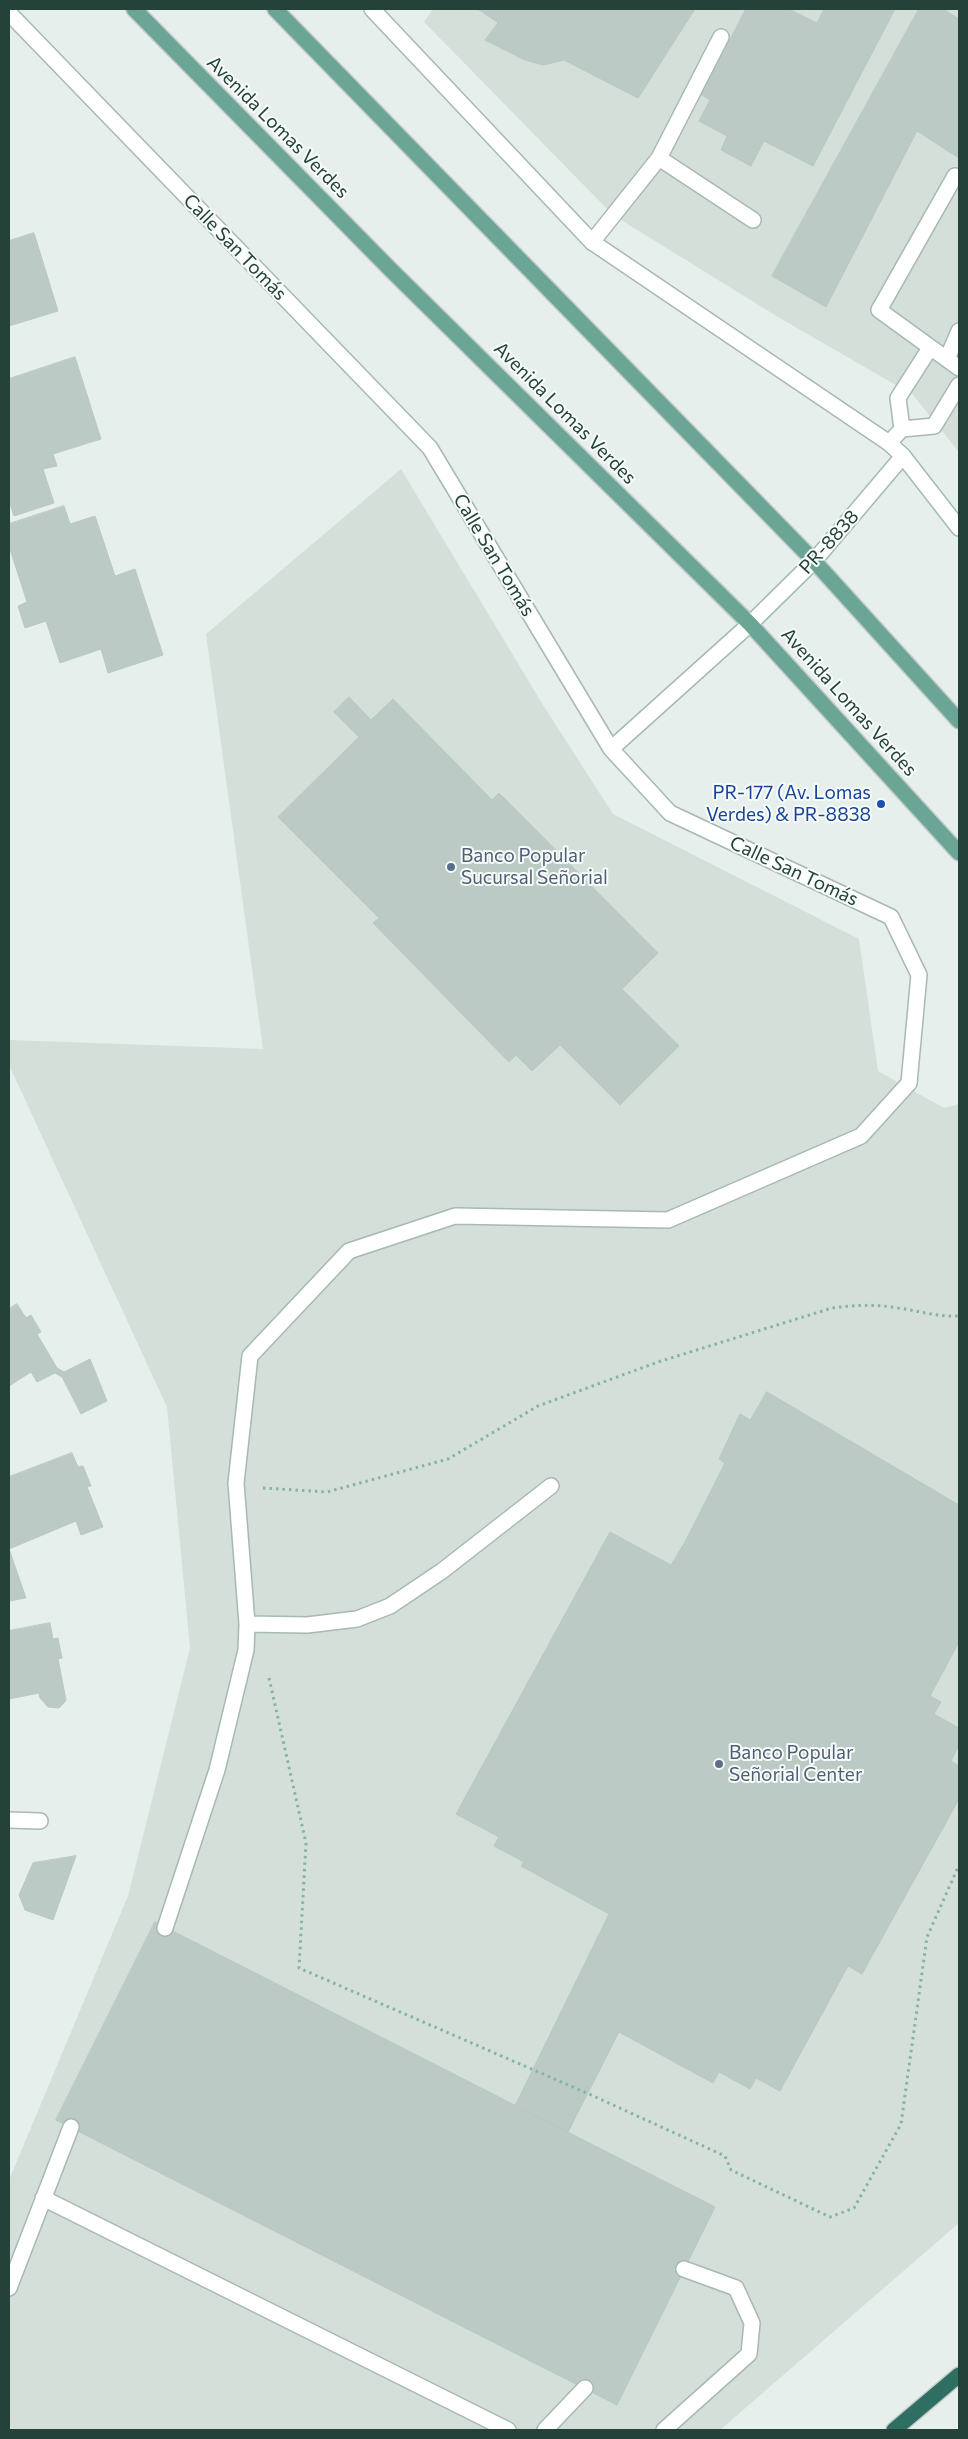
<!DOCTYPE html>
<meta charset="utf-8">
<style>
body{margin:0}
#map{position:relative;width:968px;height:2439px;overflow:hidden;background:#e6efeb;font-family:Commissioner,sans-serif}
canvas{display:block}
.frame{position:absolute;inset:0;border:10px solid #24423a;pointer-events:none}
</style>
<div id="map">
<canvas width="968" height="2439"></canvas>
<div class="frame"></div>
</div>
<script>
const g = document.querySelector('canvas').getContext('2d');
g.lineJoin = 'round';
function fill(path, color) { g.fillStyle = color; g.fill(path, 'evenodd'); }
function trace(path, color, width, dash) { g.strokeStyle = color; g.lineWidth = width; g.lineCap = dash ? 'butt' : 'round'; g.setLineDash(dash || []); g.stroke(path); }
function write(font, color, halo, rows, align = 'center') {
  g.font = font + ' Commissioner,sans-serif'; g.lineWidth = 4; g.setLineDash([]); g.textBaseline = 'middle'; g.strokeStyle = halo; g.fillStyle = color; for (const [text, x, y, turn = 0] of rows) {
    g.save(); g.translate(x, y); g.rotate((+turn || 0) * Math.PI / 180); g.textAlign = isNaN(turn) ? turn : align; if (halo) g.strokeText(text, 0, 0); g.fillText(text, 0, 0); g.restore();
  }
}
const built = new Path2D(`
 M433 9H959V452L913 395 778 317 613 215 424 22Z
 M401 469 543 705 613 814 859 939 878 1071 944 1108 959 1104V2223L720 2430H9V2180L128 1896 190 1648 167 1407 9 1065V1040L263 1049 206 634Z`);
const building = new Path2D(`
 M478 9H695L638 98 564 60 543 65 525 60 485 40 498 23Z
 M746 9H789L817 23 824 9H895L813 166 764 141 751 166 721 150 727 136 699 121 710 100 702 95Z
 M919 9H943L959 19V158L917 131 826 307 772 276Z
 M34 233 58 311 9 326V241Z
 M75 357 101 439 53 454 57 466 43 469 54 503 14 516 9 501V379Z
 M64 506 70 524 95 516 115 576 135 569 163 655 108 673 101 649 60 663 46 621 25 628 18 606 27 602 9 546V524Z
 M349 697 371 720 393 699 492 800 499 793 658 953 622 989 679 1046 620 1105 560 1045 532 1071 516 1055 509 1062 373 923 379 918 278 817 359 737 334 712Z
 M17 1304 26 1318 31 1315 41 1332 37 1334 57 1368 64 1372 90 1359 107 1401 81 1414 62 1377 55 1373 37 1382 31 1372 9 1386V1309Z
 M767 1392 959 1505V1642L930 1696 941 1702 934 1714 959 1728V1745L951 1761 959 1766V1799L862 1974 848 1966 780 2091 756 2078 750 2089 719 2072 713 2083 619 2032 568 2132 515 2106 609 1914 521 1866 524 1862 494 1846 499 1837 456 1814 610 1532 671 1565 685 1542 725 1463 719 1459 740 1414 750 1420Z
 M72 1453 78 1467 83 1466 91 1486 87 1487 103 1527 81 1535 76 1521 9 1549 26 1598 9 1601V1477Z
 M50 1623 53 1639 58 1638 62 1658 58 1659 66 1700 64 1703 59 1708 48 1707 40 1698 39 1693 9 1699V1631Z
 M76 1856 53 1920 25 1910 19 1895 33 1863Z
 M155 1922 715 2207 617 2405 56 2120Z`);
const path = new Path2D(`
 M263 1488 327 1492 448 1459 538 1406 658 1362 832 1308C855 1305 876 1304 898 1308 919 1311 938 1317 959 1316
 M269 1678 306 1843 299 1968 589 2094 725 2156 731 2170 830 2217 854 2208 901 2124 927 1937 959 1865`);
const lane = new Path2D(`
 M659 158 753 220
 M955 176 879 310 959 368
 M592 242 659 158 721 37
 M947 359 959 331
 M902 429 898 398 930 348
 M889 443 902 429 934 426 959 385
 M247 1624 307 1625 357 1619 390 1606 442 1571 551 1486
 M165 1928 217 1770 246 1650 247 1624 236 1483 250 1356 349 1251 455 1216 668 1220 861 1136 909 1083
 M43 2198 508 2430
 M9 2288 71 2127
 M545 2430 585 2388
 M664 2430 749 2354 752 2323 736 2288 684 2269`);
const street = new Path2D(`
 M372 9 592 242 889 443 903 456
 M9 13 430 448 611 749 670 813 891 917 919 975 909 1083
 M611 749 750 624
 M9 1820 40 1821`);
const secondary = new Path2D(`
 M750 624 814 561 903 456 959 528`);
const primary = new Path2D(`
 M134 9 390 269 750 624 959 853
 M275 9 814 561 959 721`);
const highway = new Path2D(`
 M894 2430 959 2375`);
const markers = [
 [881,804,5,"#1a4fb4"],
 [451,867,5,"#5c6f8a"],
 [719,1764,5,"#5c6f8a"]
];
const streetNames = [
 ["Avenida Lomas Verdes",278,127,45],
 ["Calle San Tomás",235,247,46],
 ["Avenida Lomas Verdes",565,413,45],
 ["PR-8838",829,542,-48],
 ["Calle San Tomás",494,555,59],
 ["Avenida Lomas Verdes",849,702,48],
 ["Calle San Tomás",794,871,25]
];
const transitNames = [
 ["PR-177 (Av. Lomas",871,793],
 ["Verdes) & PR-8838",871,815]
];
const serviceNames = [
 ["Banco Popular",461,856],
 ["Sucursal Señorial",461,878],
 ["Banco Popular",729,1753],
 ["Señorial Center",729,1775]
];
fill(built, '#d4dfda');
fill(building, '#bbcac4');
trace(building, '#b8c9c2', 1);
trace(lane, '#a8b8b2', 18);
trace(street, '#a8b8b2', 18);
trace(secondary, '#a4bbb3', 18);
trace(primary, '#c2cac8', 18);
trace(highway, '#c2cac8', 18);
trace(path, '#86b3a5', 3, [2.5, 4]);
trace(lane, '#fff', 15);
trace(street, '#fff', 15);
trace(secondary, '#fff', 15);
trace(primary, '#6aa596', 15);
trace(highway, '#2f6f62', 15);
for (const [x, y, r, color] of markers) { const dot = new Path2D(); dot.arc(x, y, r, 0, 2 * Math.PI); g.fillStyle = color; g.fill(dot); trace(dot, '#f7fbf9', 2); }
write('19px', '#24423a', '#f7fbf9', streetNames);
write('19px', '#164399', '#f7fbf9', transitNames, 'right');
write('19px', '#4e5e75', '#f7fbf9', serviceNames, 'left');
</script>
